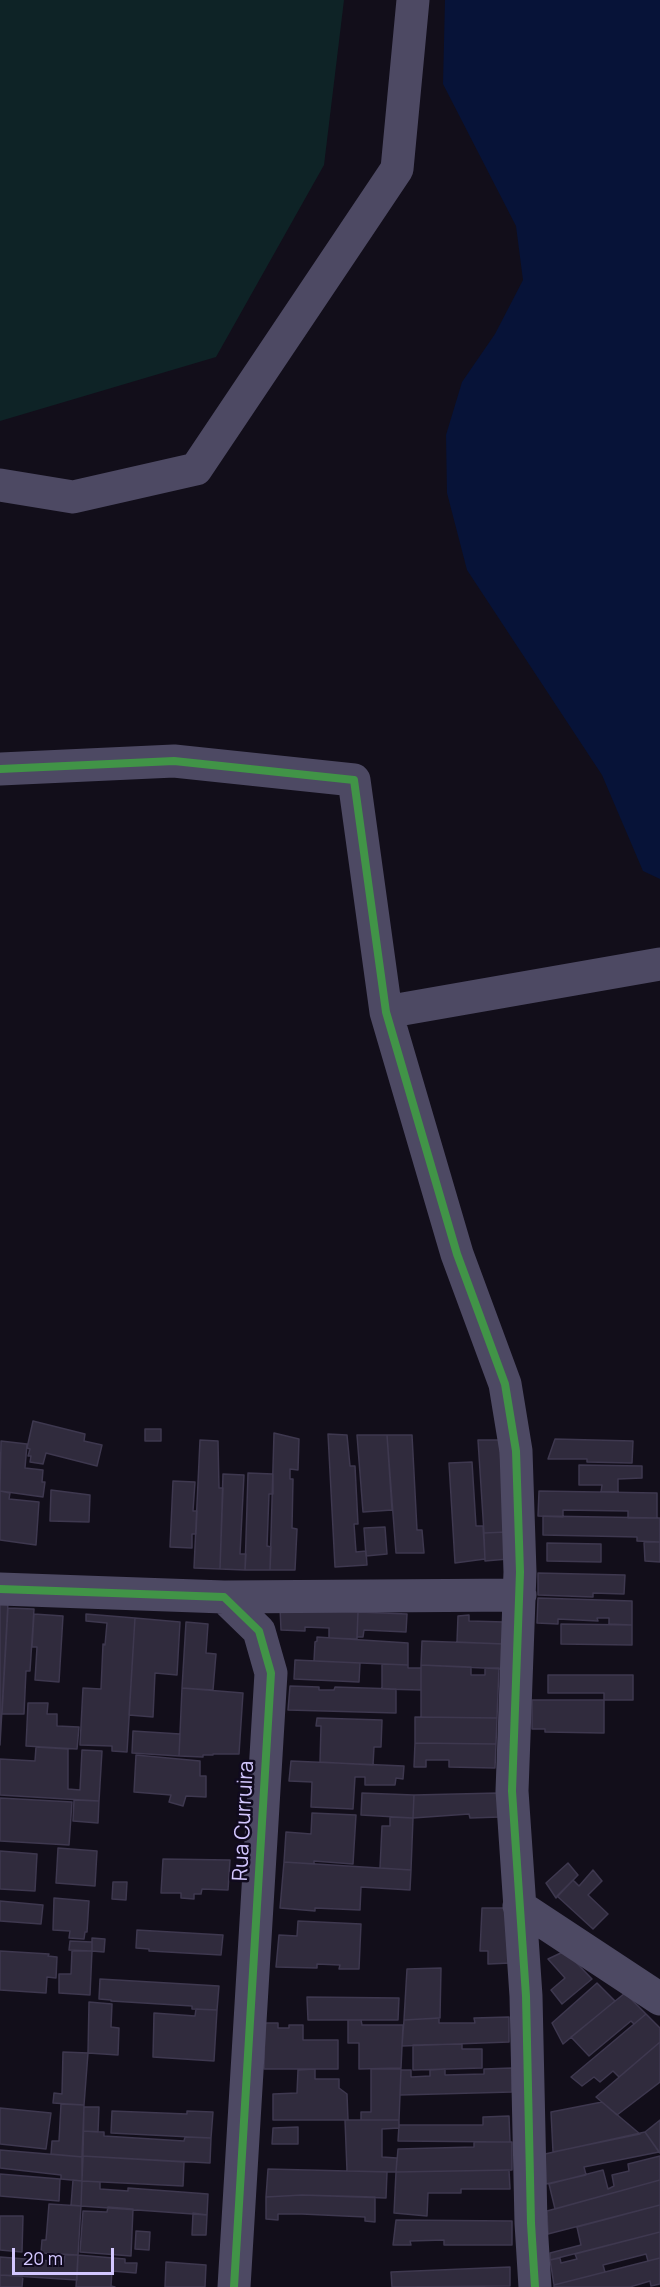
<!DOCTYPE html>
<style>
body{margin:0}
#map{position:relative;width:660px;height:2287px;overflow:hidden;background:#120e1a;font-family:Manrope,sans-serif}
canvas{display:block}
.scale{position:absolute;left:12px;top:2248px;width:102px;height:27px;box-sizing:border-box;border:3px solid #d3c7ff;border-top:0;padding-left:8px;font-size:18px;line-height:21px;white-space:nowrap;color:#d3c7ff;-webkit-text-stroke:4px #100a1e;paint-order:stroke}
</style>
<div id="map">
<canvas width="660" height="2287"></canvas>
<div class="scale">20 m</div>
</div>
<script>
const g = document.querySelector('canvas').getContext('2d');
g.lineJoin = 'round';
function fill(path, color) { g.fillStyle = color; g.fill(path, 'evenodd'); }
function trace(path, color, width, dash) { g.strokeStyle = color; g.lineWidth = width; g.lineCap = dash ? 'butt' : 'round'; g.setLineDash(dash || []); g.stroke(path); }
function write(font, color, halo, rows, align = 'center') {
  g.font = font + ' Manrope,sans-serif'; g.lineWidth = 5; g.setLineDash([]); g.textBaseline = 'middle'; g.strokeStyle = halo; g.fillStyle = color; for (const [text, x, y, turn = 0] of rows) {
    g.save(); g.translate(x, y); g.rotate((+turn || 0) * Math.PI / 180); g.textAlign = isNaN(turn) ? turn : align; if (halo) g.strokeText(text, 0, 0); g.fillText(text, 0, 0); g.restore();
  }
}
const green = new Path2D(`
 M0 0H344L324 165 216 357 0 421Z`);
const water = new Path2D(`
 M445 0H660V879L643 871 602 775 467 570 447 493 446 435 462 382 495 334 523 280 516 226 443 84Z`);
const building = new Path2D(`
 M33 1421 85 1434 84 1441 102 1445 97 1466 46 1453 43 1464 30 1462 31 1456H28L30 1449 27 1448Z
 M145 1429H161V1441H145Z
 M274 1433 299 1439 298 1470 290 1469V1479H293L292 1528 297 1529 295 1570H270Z
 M328 1434 347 1435 350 1466H355L358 1524H354L356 1552 366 1551 367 1565 335 1567Z
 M357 1435H387L392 1510 363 1512Z
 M387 1435H412L417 1530H422L424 1553H396Z
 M555 1439 633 1441 632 1463 587 1462V1459H548Z
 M200 1440 218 1441 219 1488H223L220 1569 194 1568Z
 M478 1440H499L507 1532 484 1533Z
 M1 1441 27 1444 25 1468 43 1470 42 1482H45L43 1497 0 1491Z
 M472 1462 476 1526H483L485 1559 455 1563 449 1463Z
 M579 1465 642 1466V1478L618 1479V1492H601L602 1485H579Z
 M248 1473 273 1474V1494H269L267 1546 271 1547 270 1570H245Z
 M223 1474 244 1475 240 1554H246L245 1570 220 1569Z
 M173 1481 195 1482 193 1511H197L196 1534H192V1548L170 1547Z
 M51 1490 90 1495 89 1522 50 1521Z
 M0 1491 10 1493 9 1499 39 1502 36 1545 0 1540Z
 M539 1491 657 1493V1518H628V1511L563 1510V1517L538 1516Z
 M543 1516 660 1518V1542L637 1541V1537L543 1535Z
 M385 1527 387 1554 366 1556 364 1528Z
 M507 1532 508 1559 485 1561 484 1533Z
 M644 1542H660V1562L645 1561Z
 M547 1543 601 1544V1562L547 1561Z
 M538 1573 625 1575 624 1594 593 1593V1597L538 1595Z
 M538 1598 632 1601V1625L609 1624V1618H597L598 1621 558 1619V1624L537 1623Z
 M0 1601 8 1602 0 1745Z
 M8 1608 34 1609 30 1671H26L24 1714H2Z
 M280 1608 358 1612 357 1639 329 1638V1628L305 1627V1631L281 1630Z
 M358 1612 407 1614 406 1632 364 1630 363 1637H357Z
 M34 1614 63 1616 59 1682 35 1680 37 1647H32Z
 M86 1614 135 1618 127 1752 112 1751V1746L80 1745 83 1688 101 1689 103 1644 105 1645 107 1623 86 1621Z
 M469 1615V1621L505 1622 504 1644 457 1642 458 1616Z
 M135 1618 180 1622 177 1675 155 1673 153 1717 129 1715Z
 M186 1622 208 1624 206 1653 216 1654 213 1690 182 1688Z
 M561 1624 632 1625V1645L561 1644Z
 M317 1637 408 1643V1665L314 1661 315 1642 317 1641Z
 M422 1641 504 1644V1669L421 1665Z
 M295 1660 360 1663 359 1682 294 1679Z
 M382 1664 408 1665V1668H421V1690L382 1689Z
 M421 1665 471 1667V1675H485V1668H499L497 1718 421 1717Z
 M548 1675H633V1700H604V1693H548Z
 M290 1686 319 1687V1690H334L335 1687 396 1689V1713L288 1710Z
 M182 1688 243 1693 239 1754H213V1755H203V1757L179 1756Z
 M532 1700H604V1733L545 1732V1729H532Z
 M28 1703H48L47 1714H57V1726L79 1727 77 1749 26 1746Z
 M415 1717 497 1718 496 1744 415 1743Z
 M317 1718 382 1720 381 1747H374L373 1765 320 1762 321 1726H316Z
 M133 1731 180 1734 179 1756 132 1753Z
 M415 1743 496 1744 495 1768 449 1767V1760H426V1767H414Z
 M36 1747 68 1749V1789L80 1790 82 1750 102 1751 99 1801 0 1795V1759L35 1761Z
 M136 1755 200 1761V1776H206V1797L186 1796 183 1806 169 1802 171 1795 134 1792Z
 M291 1761 404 1766 403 1779 396 1778 395 1785H365V1777H355L353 1809 311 1807 312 1782 289 1781Z
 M362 1793 414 1795 413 1818 361 1815Z
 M498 1793 500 1817 470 1818 469 1814 413 1818 414 1795Z
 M0 1798 72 1802 69 1845 0 1841Z
 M74 1800 99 1801 98 1823 73 1821Z
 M312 1813 356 1815 353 1864 314 1861V1864L284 1862 286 1832 311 1834Z
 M390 1817 413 1818 411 1870 380 1868 382 1826H390Z
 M58 1848 97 1851 95 1886 56 1883Z
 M0 1851 37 1854 35 1891 0 1889Z
 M163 1859 230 1860 228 1890 202 1889 201 1894H194V1899L181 1898V1893H161Z
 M284 1862 411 1870 410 1890 361 1887 360 1910 315 1908V1911L280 1908Z
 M568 1863 578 1875 556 1898 546 1883Z
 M593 1870 602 1881 588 1895 608 1914 593 1929 557 1896 573 1880 579 1886Z
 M113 1882H127L126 1900 112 1899Z
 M54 1898 89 1901 87 1932H85L84 1939 69 1938 70 1931 53 1930Z
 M0 1901 43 1905 41 1924 0 1921Z
 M482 1908H505L511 1963 488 1964V1951H480Z
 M298 1921 361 1924 359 1969H339L340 1965 317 1964V1968L276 1967 279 1935 297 1936Z
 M137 1930 223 1935 221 1955 149 1951V1949L136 1948Z
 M92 1938 105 1939 104 1952 92 1951Z
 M70 1941 92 1942V1951L69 1950Z
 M0 1951 49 1954 48 1956 57 1957 56 1978 47 1977 46 1993 0 1990Z
 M72 1951H92L90 1995 59 1993V1974H71Z
 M565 1951 592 1979 562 2004 551 1990 565 1978 548 1959Z
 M441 1968 440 2018 404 2020 407 1969Z
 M100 1979 219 1986 217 2010 192 2009V2006L111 2001V2000L99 1999Z
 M597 1983 615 2001 563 2044 552 2023Z
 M625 1993 646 2014 634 2024 631 2021 589 2056 571 2037Z
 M307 1997 399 1998 398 2020H308Z
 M89 2002 112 2004 111 2027 119 2028 118 2055 88 2053Z
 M196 2009 217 2010 214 2061 153 2057 154 2013 195 2016Z
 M646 2014 660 2028V2042L619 2077 613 2071 600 2082 594 2077 582 2086 571 2077Z
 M509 2017V2042L402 2046 404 2020 439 2018V2023H475L474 2018Z
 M348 2020H361L362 2025H403L401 2068 359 2069V2043H348Z
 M265 2023H278V2028H289V2025H303V2040H338V2069H264Z
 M660 2042V2082L617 2115 596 2097Z
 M462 2044V2049H482V2068L413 2070V2045Z
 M63 2052 88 2053 84 2105 53 2103 54 2093 62 2094Z
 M512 2068V2092L400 2095 401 2070H411V2077L430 2076V2070L445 2069V2075L484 2074V2069Z
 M315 2069V2079H339V2088L347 2094 348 2120H273V2094L297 2093 298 2070Z
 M371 2069H401L399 2120H361V2112H371Z
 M602 2102 640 2134 553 2152 551 2112Z
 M61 2104 84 2105 83 2157 51 2154 52 2141H59Z
 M84 2107H99L98 2132 83 2131Z
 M0 2108 51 2113 46 2149 0 2144Z
 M112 2111 187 2114V2111L213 2112 211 2138 111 2133Z
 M509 2116 510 2142 398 2141 399 2125H483V2117Z
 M345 2120H399V2128L382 2129V2157L397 2158 396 2172 347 2171Z
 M660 2120V2153L645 2132Z
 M298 2127V2144H272L273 2128Z
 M83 2131 104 2132V2136L184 2141 185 2137 211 2138 210 2163 82 2156Z
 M645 2132 659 2152 584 2167 586 2175 546 2184 545 2154Z
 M474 2142H512V2170L396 2172 398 2149 474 2147Z
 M0 2150 83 2157 82 2181 61 2179V2175L0 2168Z
 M82 2156 184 2162 183 2186 82 2181Z
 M660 2156V2180L555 2209 549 2184 603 2170 608 2189 614 2186 612 2175 629 2171 628 2164Z
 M268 2169 387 2172 386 2198 302 2195 266 2197Z
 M509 2170 510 2189H461V2193H428L427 2216 394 2213 396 2172Z
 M0 2174 60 2179 59 2201 0 2196Z
 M73 2180 82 2181 81 2206 71 2205Z
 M660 2180V2205L548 2234 547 2211Z
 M82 2181 100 2182V2189L128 2191V2188L208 2194 207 2215 81 2206Z
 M302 2195 375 2197V2222L365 2221V2217L302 2214H278V2220L266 2219V2197Z
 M49 2204 81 2206 78 2255 41 2253 42 2240H46Z
 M660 2205V2232L550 2260V2253L581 2245 577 2227Z
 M108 2207 133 2209 131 2256 80 2252 83 2211 107 2212Z
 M193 2213 207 2215 206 2235H192Z
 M0 2216H23L22 2252 0 2250Z
 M396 2220 512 2221V2245H444V2240L410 2241 411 2245H393Z
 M136 2231 150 2232 149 2250 135 2249Z
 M660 2232V2258L648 2261 646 2254 603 2265 605 2272 554 2285 550 2260 560 2258 561 2263 577 2259 575 2254Z
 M65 2255H78L77 2280 0 2275V2257L64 2262Z
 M78 2255 125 2259V2263H137L136 2273 112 2271 111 2286 115 2287H76Z
 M660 2258V2284L651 2286 650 2281 630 2287H554V2285Z
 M166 2262 206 2265 205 2287H165Z
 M510 2267V2286L392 2287 391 2272Z
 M0 2275 23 2276 22 2287H0Z`);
const minor = new Path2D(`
 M0 485 73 497 196 469 397 169 413 0
 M0 769 174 761 354 780 386 1012 457 1254 505 1384 516 1451 520 1572 512 1791 526 1996 531 2223 535 2287
 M386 1012 660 964
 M0 1589 224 1597 259 1631 271 1673 234 2287
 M224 1597 520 1595
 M519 1906 660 1999`);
const cycleway = new Path2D(`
 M0 769 174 761 354 780 386 1012 457 1254 505 1384 516 1451 520 1572 512 1791 526 1996 531 2223 535 2287
 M0 1589 224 1597 259 1631 271 1673 234 2287`);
const streetNames = [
 ["Rua Curruira",244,1821,-87]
];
fill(green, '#0e2326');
fill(water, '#071338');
fill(building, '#302b3d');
trace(building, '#3e384f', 1.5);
trace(minor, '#4d4963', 33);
trace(cycleway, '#419447', 8);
write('21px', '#d3c7ff', '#100a1e', streetNames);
</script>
